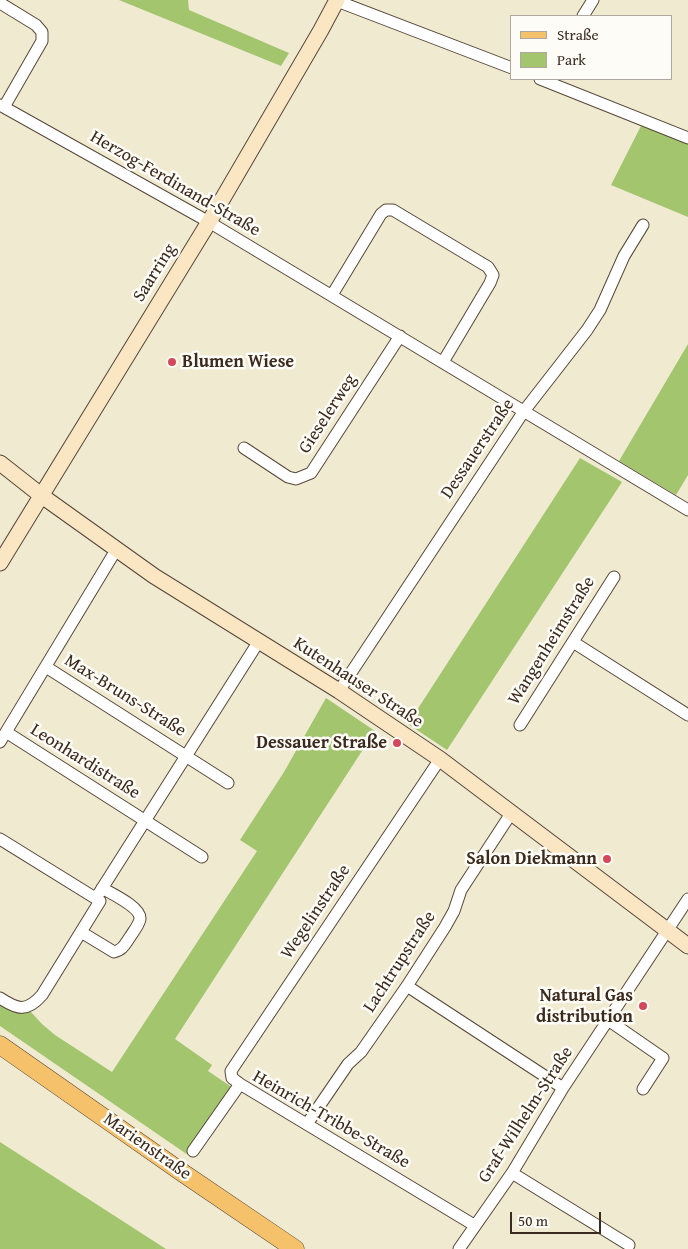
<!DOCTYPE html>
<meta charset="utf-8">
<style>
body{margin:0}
#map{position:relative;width:688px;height:1249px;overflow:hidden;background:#f0ead1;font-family:"Gentium Book Plus",serif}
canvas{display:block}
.legend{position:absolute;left:510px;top:15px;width:162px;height:65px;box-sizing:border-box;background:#fdfcf7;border:1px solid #afa8a0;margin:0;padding:6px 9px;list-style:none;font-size:15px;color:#3b2a1e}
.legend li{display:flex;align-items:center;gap:10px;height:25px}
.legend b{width:25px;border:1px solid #afa8a0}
.scale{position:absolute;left:510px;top:1212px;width:91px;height:22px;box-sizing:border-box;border:2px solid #3b2a1e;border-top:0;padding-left:6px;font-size:15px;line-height:18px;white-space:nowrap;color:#3b2a1e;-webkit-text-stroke:4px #fdfcf7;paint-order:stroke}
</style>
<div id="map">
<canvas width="688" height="1249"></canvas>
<ul class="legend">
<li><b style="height:6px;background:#f5c16b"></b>Straße</li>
<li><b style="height:14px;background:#a2c56e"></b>Park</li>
</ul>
<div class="scale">50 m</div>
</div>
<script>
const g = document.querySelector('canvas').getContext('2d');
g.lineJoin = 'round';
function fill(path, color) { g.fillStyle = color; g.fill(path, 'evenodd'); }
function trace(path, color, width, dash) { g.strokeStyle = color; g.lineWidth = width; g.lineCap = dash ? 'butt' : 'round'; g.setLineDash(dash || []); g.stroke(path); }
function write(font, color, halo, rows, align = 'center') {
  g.font = font + ' "Gentium Book Plus",serif'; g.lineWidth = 5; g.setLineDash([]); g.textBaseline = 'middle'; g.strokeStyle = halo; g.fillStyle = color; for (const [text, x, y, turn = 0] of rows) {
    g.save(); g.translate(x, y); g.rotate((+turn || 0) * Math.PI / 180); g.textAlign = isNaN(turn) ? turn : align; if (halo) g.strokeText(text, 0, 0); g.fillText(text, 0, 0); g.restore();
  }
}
const green = new Path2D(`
 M119 0H188L189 10 289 53 281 66Z
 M642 124 688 142V217L611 185Z
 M688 344V475L676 495 619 461Z
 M580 458 622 482 447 750 408 724Z
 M326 698 375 731 175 1039 212 1065 208 1071 233 1088 188 1155 0 1026V1002L30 1011 42 1024 55 1035 112 1072 257 851 240 840 284 772Z
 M0 1142 166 1249H0Z`);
const street = new Path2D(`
 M337 1 512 68
 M0 3 36 25 42 32V41L4 107
 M583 16 593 0
 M540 79 688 138
 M0 105 209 222 688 510
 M332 295 381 214 386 210H393L488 267 493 275 490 283 443 362
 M244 448 288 477 296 479 311 473 400 336
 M573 642 688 715
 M46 667 228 783
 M339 691 524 411 587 330 600 310 624 256 643 225
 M520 725 614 577
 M6 732 202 857
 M0 742 116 550
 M0 839 100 901 42 995C27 1012 18 1010 0 998
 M96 898 259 641
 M81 932 114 952C123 950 125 944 130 937 133 932 139 925 140 919 141 907 112 894 102 888
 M407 986 563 1088
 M608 1020 663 1058 643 1089
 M240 1084 232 1078 231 1071 440 759
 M307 1124 348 1064 361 1052 407 986 445 927 454 911 461 890 512 812
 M193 1151 240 1084 474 1225
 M512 1173 629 1245
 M459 1249 512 1173 563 1088 688 899`);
const secondary = new Path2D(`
 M0 463 42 496 154 576 339 691 440 759 688 946
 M0 563 209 222 321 30 337 0`);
const primary = new Path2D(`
 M0 1045 180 1171 295 1249`);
const markers = [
 [172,362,5,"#d1495b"],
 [397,743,5,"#d1495b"],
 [607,859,5,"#d1495b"],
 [643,1006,5,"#d1495b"]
];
const streetNames = [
 ["Herzog-Ferdinand-Straße",175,184,30],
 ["Saarring",155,273,-58],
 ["Gieselerweg",328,414,-57],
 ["Dessauerstraße",478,449,-56],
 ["Wangenheimstraße",552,641,-58],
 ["Kutenhauser Straße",358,683,33],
 ["Max-Bruns-Straße",125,696,32],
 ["Leonhardistraße",85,762,32],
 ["Wegelinstraße",316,912,-56],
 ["Lachtrupstraße",400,962,-57],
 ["Graf-Wilhelm-Straße",526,1115,-57],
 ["Heinrich-Tribbe-Straße",331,1120,30],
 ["Marienstraße",147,1147,35]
];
const poiNames = [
 ["Blumen Wiese",182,362,"left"],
 ["Dessauer Straße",387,743],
 ["Salon Diekmann",597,859],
 ["Natural Gas",633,996],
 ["distribution",633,1017]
];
fill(green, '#a2c56e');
trace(street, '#564739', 13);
trace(secondary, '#564739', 17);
trace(primary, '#564739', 19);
trace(street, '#fff', 11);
trace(secondary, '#fbe6c4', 15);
trace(primary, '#f5c16b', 18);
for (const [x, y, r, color] of markers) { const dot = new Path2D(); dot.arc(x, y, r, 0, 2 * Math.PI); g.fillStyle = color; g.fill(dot); trace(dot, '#fdfcf7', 2); }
write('18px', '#3b2a1e', '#fdfcf7', streetNames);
write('bold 18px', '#3b2a1e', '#fdfcf7', poiNames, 'right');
</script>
